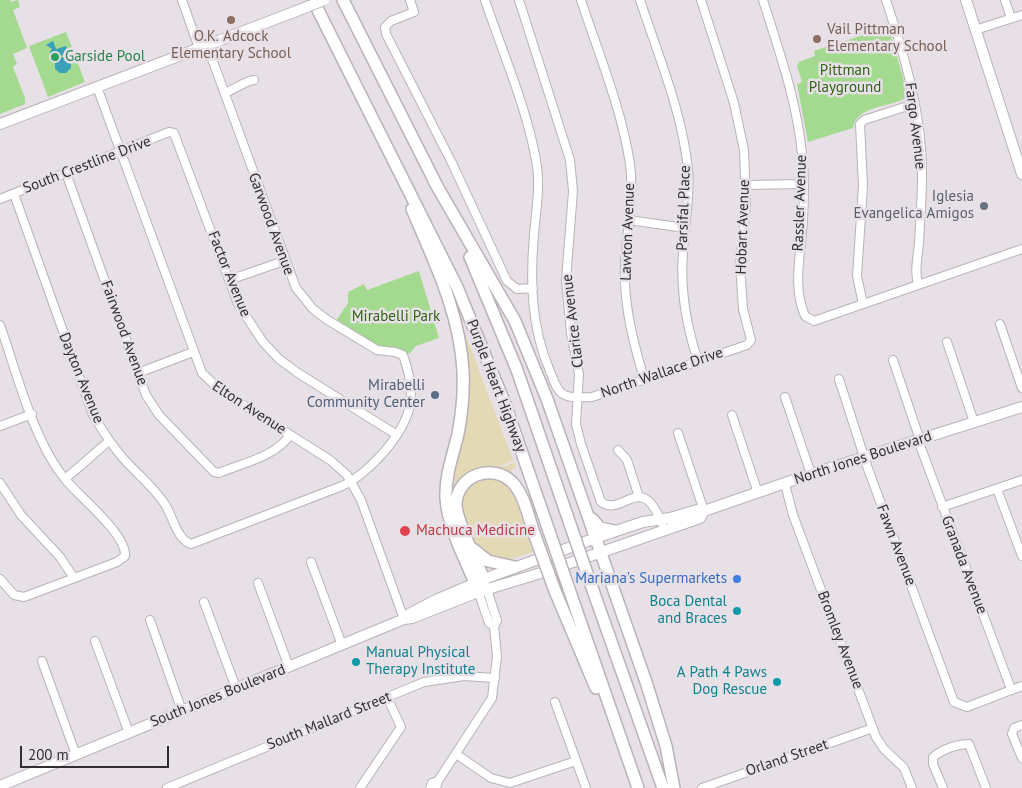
<!DOCTYPE html>
<style>
body{margin:0}
#map{position:relative;width:1022px;height:788px;overflow:hidden;background:#e8e0e7;font-family:"PT Sans",sans-serif}
canvas{display:block}
.scale{position:absolute;left:20px;top:746px;width:149px;height:22px;box-sizing:border-box;border:2px solid #312e30;border-top:0;padding-left:6px;font-size:15px;line-height:18px;white-space:nowrap;color:#312e30;-webkit-text-stroke:4px #e8e0e7;paint-order:stroke}
</style>
<div id="map">
<canvas width="1022" height="788"></canvas>
<div class="scale">200 m</div>
</div>
<script>
const g = document.querySelector('canvas').getContext('2d');
g.lineJoin = 'round';
function fill(path, color) { g.fillStyle = color; g.fill(path, 'evenodd'); }
function trace(path, color, width, dash) { g.strokeStyle = color; g.lineWidth = width; g.lineCap = dash ? 'butt' : 'round'; g.setLineDash(dash || []); g.stroke(path); }
function write(font, color, halo, rows, align = 'center') {
  g.font = font + ' "PT Sans",sans-serif'; g.lineWidth = 5; g.setLineDash([]); g.textBaseline = 'middle'; g.strokeStyle = halo; g.fillStyle = color; for (const [text, x, y, turn = 0] of rows) {
    g.save(); g.translate(x, y); g.rotate((+turn || 0) * Math.PI / 180); g.textAlign = isNaN(turn) ? turn : align; if (halo) g.strokeText(text, 0, 0); g.fillText(text, 0, 0); g.restore();
  }
}
const green = new Path2D(`
 M0 0H11L10 2 18 0 20 7 13 10 27 48 13 54 17 64 13 67 25 98V104L0 114Z
 M888 27 903 77 906 98C890 107 856 106 853 128L808 142 797 84 802 82 797 66 799 62 815 56 814 51Z
 M66 32 85 82 48 97 29 46Z
 M419 271 439 338 416 346 410 353 403 355 385 351 334 324 348 303V292L364 284 367 290Z`);
const sand = new Path2D(`
 M459 317 513 460 501 466 504 467 514 462 516 467 511 470 516 479 489 468 452 504 451 488 457 456Z
 M482 478C521 480 515 508 530 538L528 539 533 552 508 560 493 559 476 548 462 513 461 499 469 485Z`);
const water = new Path2D(`
 M53 41 56 49 66 46 68 52 59 57 67 58 71 62V68L66 73H60L55 69V58H52L50 52 52 49 46 45Z`);
const minor = new Path2D(`
 M182 0 199 48
 M410 0 414 12 391 21 385 27 386 34 452 163 507 281 517 289 533 288
 M485 0C503 54 528 110 537 166 540 189 536 211 534 234 530 280 531 328 550 371 553 378 556 390 563 394 570 399 584 397 592 397L747 345 751 340 743 309 740 265 746 204 744 150 734 103 701 0
 M519 0 570 160 573 191 566 280 571 333 579 374 576 424 581 444 601 502C623 518 641 469 662 524
 M581 0C598 52 622 110 630 164 634 197 627 230 625 263 623 303 633 341 644 379
 M640 0C658 55 682 111 688 169 691 196 684 225 683 252 680 290 686 325 698 361
 M763 0C779 51 797 101 802 154 805 176 804 200 803 222 801 253 792 286 805 316L814 321 1022 249
 M886 0C905 57 923 117 922 178 922 200 920 222 919 243 918 257 914 270 918 284
 M1005 0 1011 18
 M975 30 1022 15
 M97 87 202 373 221 391 330 460 347 475 361 500 404 619
 M225 93C235 89 243 82 254 80
 M66 173 146 395 159 415 214 472 219 473C243 463 275 457 290 435
 M746 185 804 184
 M14 194 93 415C102 430 111 444 122 457 136 473 153 486 164 503 173 515 176 539 191 544L342 486C359 478 371 466 384 452 412 419 418 396 403 355L395 352 377 350 326 319 313 309 296 288 207 45
 M0 199 169 132 174 133 238 304 263 342 279 359 298 373 397 435
 M629 220 685 228
 M229 280 284 261
 M863 304 857 276 863 186 860 124 864 120 914 104
 M1000 324 1022 388
 M0 325C17 373 33 440 65 479 79 497 127 534 125 556L117 562 24 597 14 595 0 579
 M947 342 974 422
 M893 360 920 440
 M138 373 193 352
 M839 379 867 466 954 702 967 707 1022 686
 M785 397 811 474
 M732 415 758 493
 M0 426 32 414
 M678 433 704 511
 M918 440 1011 689
 M618 450 627 460 639 497
 M65 479 109 441
 M0 483 21 515 60 557 74 578
 M785 484 793 515 876 737 884 749 904 768 912 788
 M997 489 1022 556
 M942 507 1022 480
 M311 562 342 645
 M258 583 289 667
 M477 588 489 623 494 626
 M204 602 236 688
 M150 620 182 711
 M95 641 129 733
 M42 661 76 755
 M555 702 586 788
 M1022 725 1014 728 1012 734 1022 758
 M456 754 491 778 510 783 576 761
 M167 788 424 682 464 676 495 678
 M360 788 401 727 387 697
 M430 788 432 783 438 781
 M436 788 438 781 492 698 497 656 494 626 497 621 486 586
 M702 788 873 728
 M943 788 933 764V757C943 749 957 744 969 744L986 788`);
const major = new Path2D(`
 M966 0 1022 174
 M0 124 294 12
 M409 614 438 599 492 576 604 535 643 522 670 518 697 510 704 511 811 474 1022 407
 M0 786 404 619 412 618 478 592 544 572 700 518 704 511`);
const highway = new Path2D(`
 M313 0 457 287 505 404 549 531
 M343 0 438 188
 M434 181 515 321 547 399 646 682 666 746 674 788
 M412 209C434 261 460 313 463 371 464 392 462 413 458 434 453 455 445 476 446 498 448 528 464 556 475 583
 M470 257 517 370 570 524
 M592 519 600 528 614 531
 M473 549 488 561 515 567
 M484 579C477 562 456 521 456 504 457 475 493 462 513 483 525 496 529 520 535 536
 M589 579 663 788
 M568 586 638 788
 M555 591 596 688`);
const majorBridge = new Path2D(`
 M294 12 324 0`);
const highwayBridge = new Path2D(`
 M570 524 589 579
 M549 531 568 586
 M535 536 555 591`);
const markers = [
 [231,20,5,"#8d6e63"],
 [817,39,5,"#8d6e63"],
 [55,57,5,"#2e9e5b"],
 [984,206,5,"#6b7280"],
 [435,395,5,"#5c6f8a"],
 [405,531,6,"#e0444e"],
 [737,579,5,"#3f7fe0"],
 [737,611,5,"#0f9aa8"],
 [356,662,5,"#0f9aa8"],
 [777,682,5,"#0f9aa8"]
];
const educationNames = [
 ["Vail Pittman",827,30],
 ["Elementary School",827,47],
 ["O.K. Adcock",231,37,"center"],
 ["Elementary School",231,54,"center"]
];
const leisureNames = [
 ["Garside Pool",65,57]
];
const parkNames = [
 ["Pittman",845,71],
 ["Playground",845,88],
 ["Mirabelli Park",396,317]
];
const streetNames = [
 ["Fargo Avenue",915,126,83],
 ["South Crestline Drive",87,165,-21],
 ["Rassler Avenue",800,203,-88],
 ["Parsifal Place",684,208,-88],
 ["Garwood Avenue",271,224,70],
 ["Hobart Avenue",743,227,-88],
 ["Lawton Avenue",628,232,-88],
 ["Factor Avenue",229,274,68],
 ["Clarice Avenue",573,321,-97],
 ["Fairwood Avenue",124,333,70],
 ["North Wallace Drive",662,373,-19],
 ["Dayton Avenue",81,378,68],
 ["Purple Heart Highway",496,386,69],
 ["Elton Avenue",249,408,33],
 ["North Jones Boulevard",863,458,-18],
 ["Fawn Avenue",896,545,69],
 ["Granada Avenue",964,565,69],
 ["Bromley Avenue",840,640,69],
 ["South Jones Boulevard",218,696,-22],
 ["South Mallard Street",329,721,-22],
 ["Orland Street",787,758,-19]
];
const worshipNames = [
 ["Iglesia",974,197],
 ["Evangelica Amigos",974,214]
];
const serviceNames = [
 ["Mirabelli",425,386],
 ["Community Center",425,403]
];
const healthNames = [
 ["Machuca Medicine",416,531]
];
const shopNames = [
 ["Mariana's Supermarkets",727,579]
];
const cultureNames = [
 ["Boca Dental",727,602],
 ["and Braces",727,619],
 ["Manual Physical",366,653,"left"],
 ["Therapy Institute",366,670,"left"],
 ["A Path 4 Paws",767,673],
 ["Dog Rescue",767,690]
];
fill(green, '#a4da8f');
fill(sand, '#e3d9b4');
fill(water, '#39a2b9');
trace(minor, '#b9b2b9', 10);
trace(major, '#b9b2b9', 12);
trace(highway, '#b9b2b9', 14);
trace(minor, '#fff', 8);
trace(major, '#fff', 10);
trace(highway, '#fff', 11);
trace(majorBridge, '#b9b2b9', 12, []);
trace(highwayBridge, '#b9b2b9', 14, []);
trace(majorBridge, '#fff', 10);
trace(highwayBridge, '#fff', 11);
for (const [x, y, r, color] of markers) { const dot = new Path2D(); dot.arc(x, y, r, 0, 2 * Math.PI); g.fillStyle = color; g.fill(dot); trace(dot, '#e8e0e7', 2); }
write('15px', '#785e54', '#e8e0e7', educationNames, 'left');
write('15px', '#27864d', '#e8e0e7', leisureNames, 'left');
write('15px', '#2f6414', '#e8e0e7', parkNames);
write('15px', '#312e30', '#e8e0e7', streetNames);
write('15px', '#5b616d', '#e8e0e7', worshipNames, 'right');
write('15px', '#4e5e75', '#e8e0e7', serviceNames, 'right');
write('15px', '#be3a42', '#e8e0e7', healthNames, 'left');
write('15px', '#366cbe', '#e8e0e7', shopNames, 'right');
write('15px', '#0d838f', '#e8e0e7', cultureNames, 'right');
</script>
